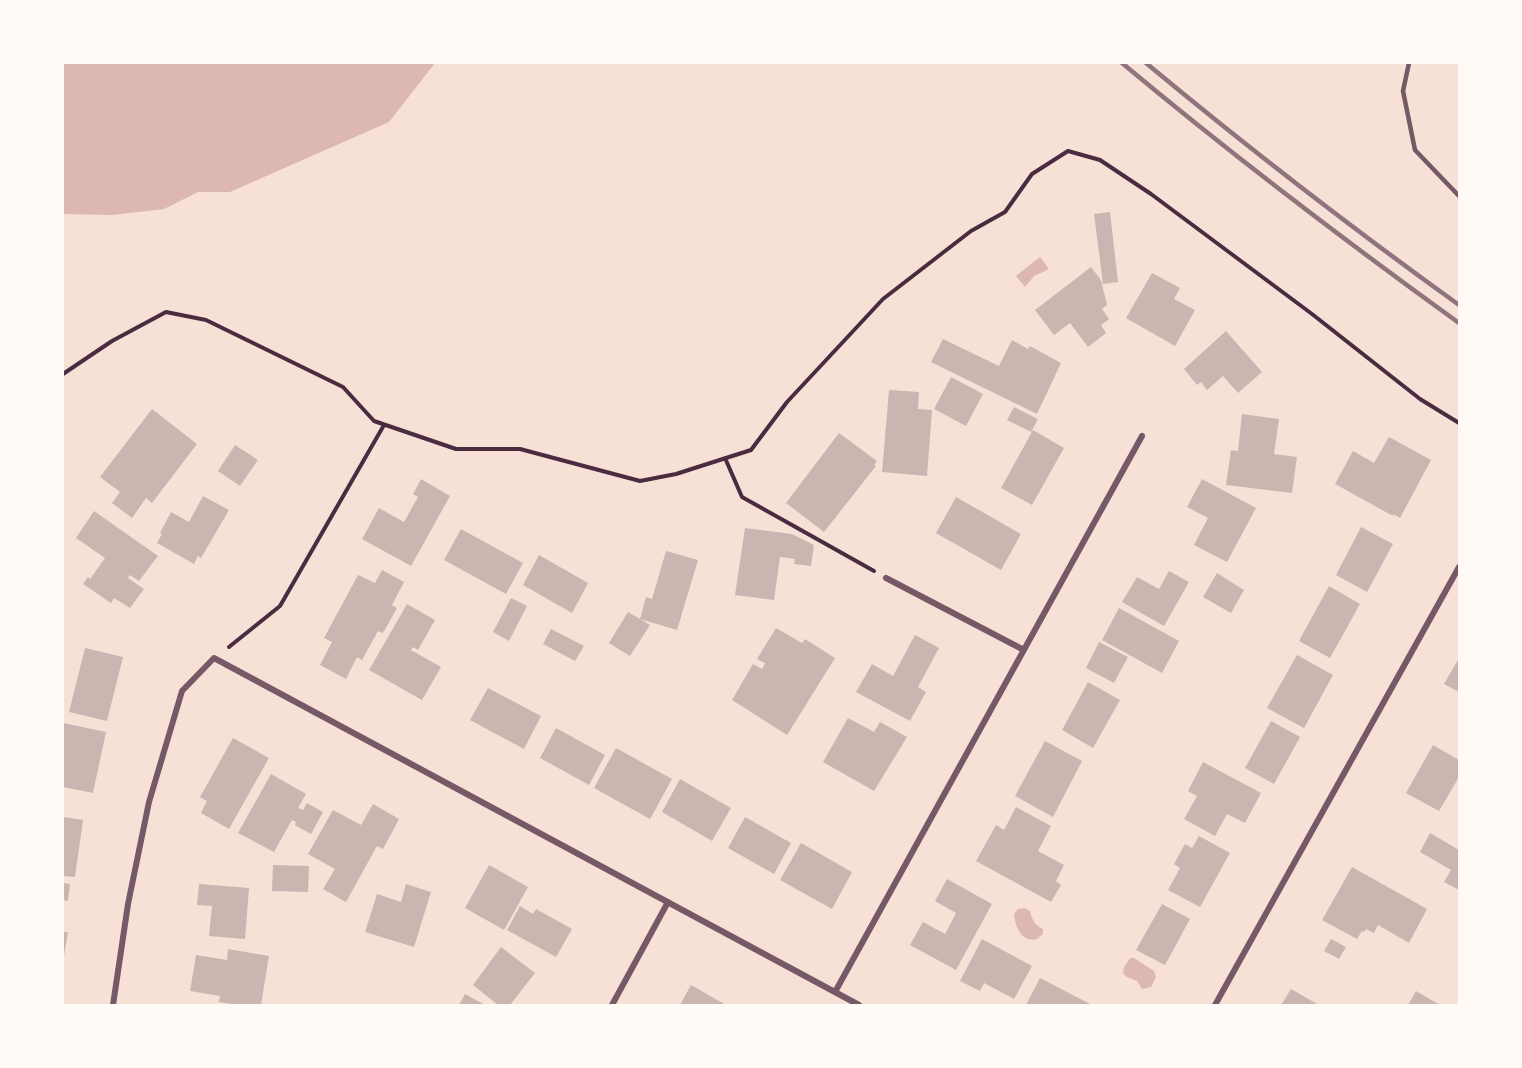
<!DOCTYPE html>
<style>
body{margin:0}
#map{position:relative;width:1522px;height:1068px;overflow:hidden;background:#f7e1d7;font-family:Karla,sans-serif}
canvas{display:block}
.frame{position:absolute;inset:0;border:64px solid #fffaf5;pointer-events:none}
</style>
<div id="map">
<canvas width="1522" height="1068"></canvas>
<div class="frame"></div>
</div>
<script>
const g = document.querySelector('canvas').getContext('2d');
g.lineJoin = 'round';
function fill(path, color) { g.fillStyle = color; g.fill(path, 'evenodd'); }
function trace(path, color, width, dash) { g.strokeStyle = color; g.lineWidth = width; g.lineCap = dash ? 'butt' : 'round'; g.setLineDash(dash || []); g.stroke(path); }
const water = new Path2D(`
 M63 63H435L389 122 230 192H198L164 209 112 215 63 214Z
 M1040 257 1049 269 1034 276 1025 287 1016 276Z
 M1024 908 1030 911C1032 920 1035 925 1043 929V934L1037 939C1022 943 1015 927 1014 914L1018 909Z
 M1130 958H1134L1154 971 1156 977 1151 987 1142 989 1137 981 1127 977 1123 973 1124 967Z`);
const building = new Path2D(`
 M1110 212 1118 282 1103 284 1094 214Z
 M1091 267 1101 280 1107 305 1102 309 1109 319 1101 325 1106 333 1088 347 1070 323 1054 335 1035 310Z
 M1152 273 1180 288 1174 299 1195 310 1175 346 1126 318Z
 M1226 331 1262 372 1238 393 1223 376 1207 390 1201 382 1197 385 1184 369Z
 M943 339 999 366 1012 340 1028 349 1030 346 1061 363 1037 414 931 362Z
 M951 377 983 394 966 426 934 409Z
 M889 390 919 392 918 409 932 410 927 476 882 472Z
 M1014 407 1038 419 1031 432 1007 420Z
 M152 409 197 444 152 503 146 498 132 518 112 503 120 492 100 477Z
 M1242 414 1279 419 1274 454 1297 457 1292 493 1226 485 1231 450 1238 451Z
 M1033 430 1064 448 1032 505 1001 488Z
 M839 433 877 461 874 465 876 466 824 532 786 503Z
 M1389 437 1431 460 1400 518 1393 514V516L1335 484 1353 451 1374 463Z
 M235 445 258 460 240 486 218 471Z
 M421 479 450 496 411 566 362 539 379 508 404 522 418 497 413 494Z
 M1202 479 1256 508 1227 562 1194 545 1208 518 1187 507Z
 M203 496 229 510 201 558 198 556 194 564 157 543 162 534 160 533 171 512 189 522Z
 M956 497 1021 534 1001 570 936 533Z
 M94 511 158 556 139 581 130 575 128 578 144 589 130 608 114 598 111 603 83 584 88 577 90 579 105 558 76 538Z
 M1361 527 1393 544 1367 592 1336 575Z
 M745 528 792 534 814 545 811 566 794 564 795 559 780 557 774 600 735 595Z
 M461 529 523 563 506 594 444 560Z
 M666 551 698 560 677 630 640 619 650 625 630 656 609 643 628 612 640 619 646 597 652 599Z
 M539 555 588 583 572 613 523 585Z
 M382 570 404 582 392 605 397 608 383 633 378 631 362 660 357 657 346 679 320 665 332 642 324 638 358 575 375 583Z
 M1169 571 1189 582 1164 626 1122 602 1137 577 1159 589Z
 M1217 573 1244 590 1231 613 1203 597Z
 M1329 586 1360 604 1330 658 1299 641Z
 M511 598 527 606 509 641 493 632Z
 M407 604 435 620 418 650 413 647 411 650 441 667 422 700 369 670Z
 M1119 608 1179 641 1162 673 1102 640Z
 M776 628 802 643 805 639 835 658 787 735 732 700 753 664 762 669 765 663 757 659Z
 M551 629 584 646 575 661 543 644Z
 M915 635 939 648 918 687 926 692 910 721 856 692 872 664 893 676Z
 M1099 642 1128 657 1114 683 1086 668Z
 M85 648 123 657 107 721 69 712Z
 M1297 655 1333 675 1304 728 1267 708Z
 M1459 658V692L1444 684Z
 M1088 682 1120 700 1093 748 1062 730Z
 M488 688 541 716 524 749 470 720Z
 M848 718 874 732 880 722 907 737 874 791 823 762Z
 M1271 721 1300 737 1274 784 1245 768Z
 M63 723 106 732 93 793 63 787Z
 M556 728 605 755 589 785 540 758Z
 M233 738 269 758 229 829 201 813 207 801 200 797Z
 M1045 741 1082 761 1053 817 1015 796Z
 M1433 745 1459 760V777L1439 811 1406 793Z
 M616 748 672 779 650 819 594 788Z
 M1203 762 1261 793 1245 823 1227 814 1215 836 1184 819 1197 796 1188 791Z
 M271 774 306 794 298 808 303 810 307 803 323 812 311 834 295 825 296 822 292 820 274 852 238 833Z
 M680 779 731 808 712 841 662 812Z
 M373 804 399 819 383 849 377 846 346 902 323 889 335 869 308 854 333 810 361 825Z
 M1016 807 1051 826 1038 851 1064 865 1056 881 1061 885 1051 902 976 861 996 825 1004 830Z
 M63 817 83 820 75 877 63 876Z
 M745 817 791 843 774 874 728 848Z
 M1430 833 1459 850V890L1444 882 1451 870 1420 852Z
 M1199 836 1230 853 1200 907 1168 890 1180 868 1174 864 1185 844 1192 848Z
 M801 843 852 872 832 909 780 880Z
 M273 865 309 866 308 892 272 891Z
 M489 865 528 887 504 930 465 908Z
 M1352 867 1427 909 1409 943 1378 925 1374 933 1366 929 1364 932 1362 931 1357 939 1322 920Z
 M947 879 992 904 956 970 910 945 923 922 945 934 956 913 935 901Z
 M63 883 70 884 68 901 63 900Z
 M199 884 249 888 245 939 209 936 212 906 197 905Z
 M406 884 431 892 414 947 365 932 377 894 401 902Z
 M1162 904 1190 919 1165 965 1136 950Z
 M520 906 533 914 536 909 572 929 556 957 507 930Z
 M63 932H68L64 956H63Z
 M982 939 1032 966 1014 999 984 983 980 991 960 981Z
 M1331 939 1346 947 1339 959 1324 951Z
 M501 947 535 973 510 1005H498L473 985Z
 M228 949 269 956 261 1005H238L219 1002 220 996 190 991 196 955 227 960Z
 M1040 978 1092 1005H1026Z
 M691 985 726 1005H680Z
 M1291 989 1319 1005H1281Z
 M1416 991 1440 1005H1408Z
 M465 994 485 1005H459Z`);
const path = new Path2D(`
 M63 374 112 341 166 312 206 320 343 387 374 421 456 449H520L640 481 676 474 751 450 787 402 883 299 971 231 1005 212 1032 174 1068 151 1100 160 1151 194 1312 314 1420 399 1459 423
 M725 458 742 497 874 571
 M229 647 280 606 384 425`);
const service = new Path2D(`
 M1409 63 1403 91 1415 150 1459 196`);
const minor = new Path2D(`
 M886 578 1024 650
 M835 992 1142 436
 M113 1005 128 904 149 802 182 691 214 658 859 1005
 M612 1005 668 902
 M1215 1005 1459 567`);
const rail = new Path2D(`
 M1122 63C1231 154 1344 240 1459 323
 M1146 63C1247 147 1352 228 1459 305`);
fill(water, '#dcb8b0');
fill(building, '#ccb4b1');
trace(path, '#4a2c40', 4);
trace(service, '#755966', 4.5);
trace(minor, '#755966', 6);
trace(rail, '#8f747c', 4.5);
</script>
